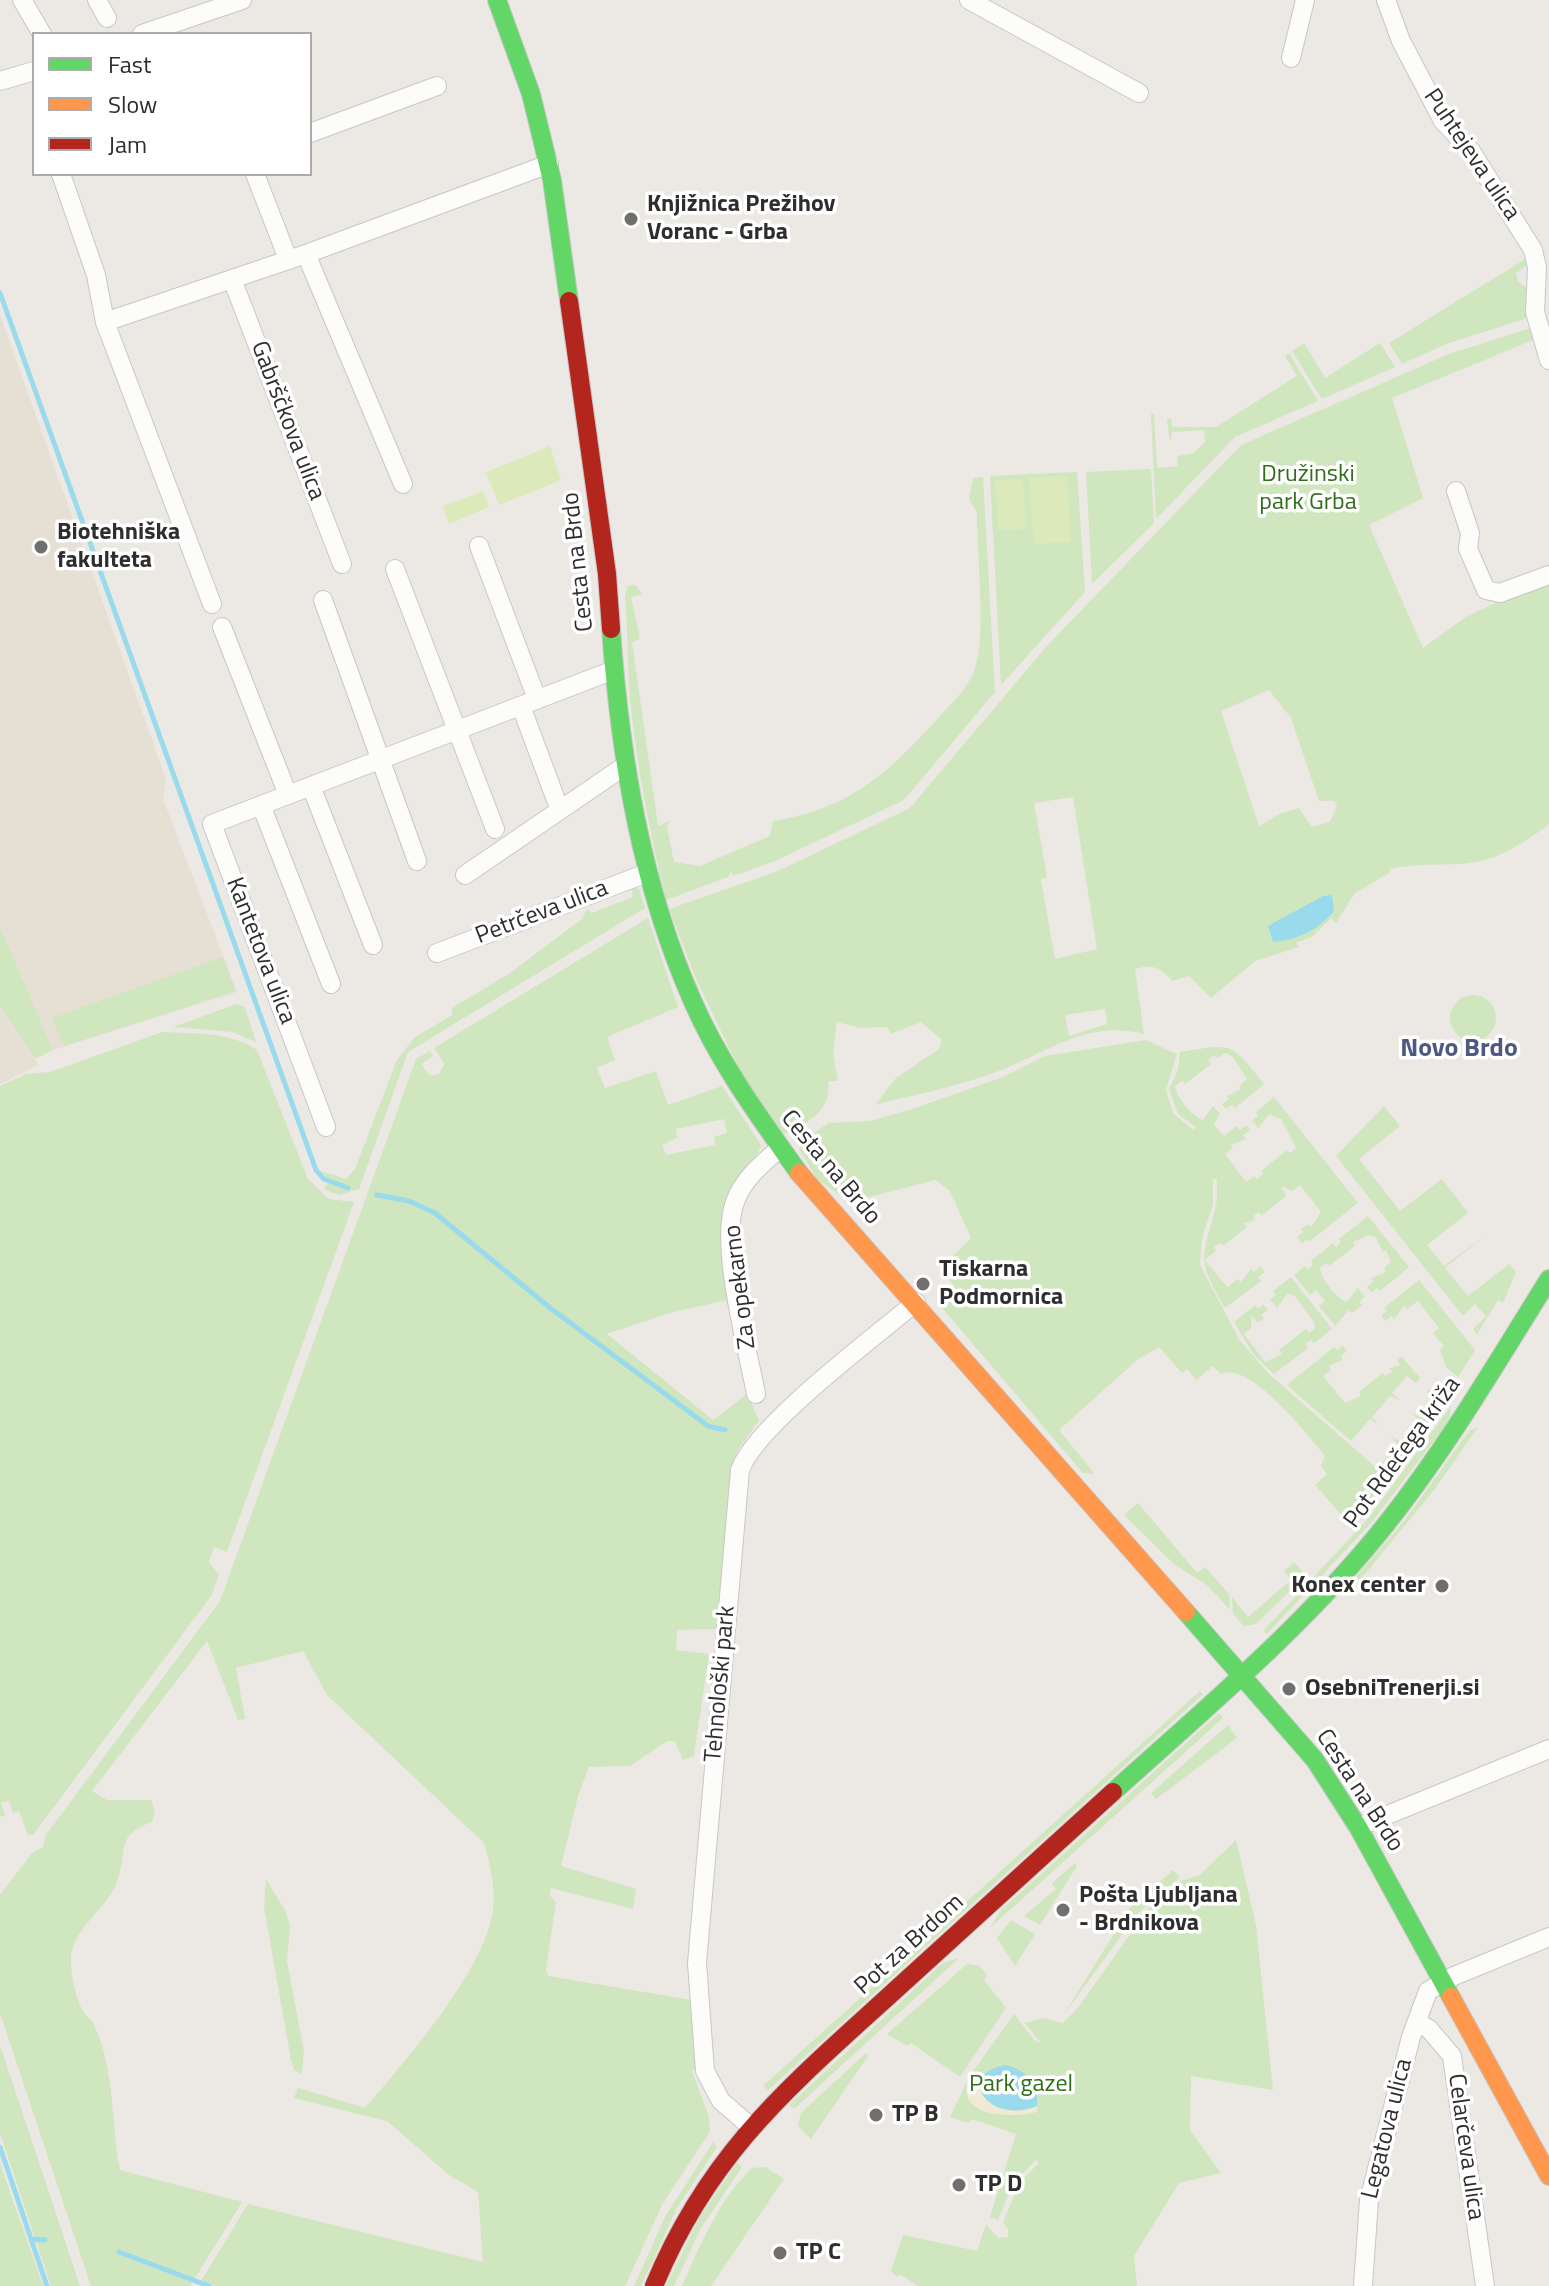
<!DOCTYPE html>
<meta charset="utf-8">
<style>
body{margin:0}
#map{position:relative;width:1549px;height:2286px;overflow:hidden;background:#ece8e4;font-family:"Titillium Web",sans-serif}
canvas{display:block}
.legend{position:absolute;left:32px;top:32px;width:280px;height:144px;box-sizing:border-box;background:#fff;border:2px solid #ababab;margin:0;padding:10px 14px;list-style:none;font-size:24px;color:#2e2e2e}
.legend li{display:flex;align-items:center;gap:16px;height:40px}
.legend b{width:40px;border:2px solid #ababab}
</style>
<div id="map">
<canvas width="1549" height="2286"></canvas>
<ul class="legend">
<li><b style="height:10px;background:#63d668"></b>Fast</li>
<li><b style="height:10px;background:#ff974d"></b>Slow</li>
<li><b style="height:10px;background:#b3261e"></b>Jam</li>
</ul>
</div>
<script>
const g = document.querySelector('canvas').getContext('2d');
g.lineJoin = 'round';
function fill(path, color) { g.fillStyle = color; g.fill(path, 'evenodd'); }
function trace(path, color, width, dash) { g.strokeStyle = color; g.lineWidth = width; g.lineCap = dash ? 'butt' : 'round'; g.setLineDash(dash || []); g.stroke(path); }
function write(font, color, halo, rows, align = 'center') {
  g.font = font + ' "Titillium Web",sans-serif'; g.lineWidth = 7; g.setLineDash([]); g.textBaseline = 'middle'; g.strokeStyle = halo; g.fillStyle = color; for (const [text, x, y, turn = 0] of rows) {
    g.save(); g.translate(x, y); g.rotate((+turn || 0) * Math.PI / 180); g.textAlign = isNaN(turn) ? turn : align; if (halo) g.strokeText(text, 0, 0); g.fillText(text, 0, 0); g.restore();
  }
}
const education = new Path2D(`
 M0 315 166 779 163 799 237 992 53 1050 0 927Z
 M0 1006 39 1065 0 1084Z`);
const green = new Path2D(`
 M1527 258V265L1516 273 1518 281 1529 290 1531 317 1446 344 1402 364 1389 343Z
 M1534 327 1538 338 1392 398 1423 498 1369 525 1423 648 1466 617 1549 577V824C1530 839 1501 858 1476 862 1447 867 1418 862 1389 869L1391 872 1355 893 1336 923 1331 918 1313 936 1296 943 1299 947 1255 961 1211 998 1189 976 1172 981C1161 967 1152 964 1135 969L1144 1034C1085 1018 1041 1057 988 1075 951 1088 912 1095 875 1105L896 1078 939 1049 942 1040 921 1022 891 1034 887 1027 860 1028 837 1022 833 1052 838 1081H828C833 1108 807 1126 783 1134L741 1073 697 981 669 909 778 871 910 808 1046 647 1241 445 1449 354ZM1269 690 1291 718 1319 801H1334L1337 806 1330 822 1312 827 1299 808 1279 814 1259 826 1221 711ZM1073 797 1097 949 1055 959 1041 880 1047 877 1034 803ZM1105 1009 1107 1024 1069 1036 1065 1015Z
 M1304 343 1325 378 1380 343 1395 367 1322 399 1292 351Z
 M1289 353 1318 401 1235 437 1156 519 1151 414H1154L1157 468 1178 466 1177 456 1194 453 1205 442 1204 430 1172 432 1170 442 1167 420 1171 418 1172 427H1216L1297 376 1285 356Z
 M1151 469 1154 523 1092 584 1086 472Z
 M1077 472 1085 592 1001 685 990 476Z
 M983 477 995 692 904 800 775 861 733 876 731 872 728 877 666 900C650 833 637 767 630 699 627 665 628 629 625 595L628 586 635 585 642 594 631 597 640 639 632 642 658 826 670 821 667 827 674 862 700 866 770 836 773 821C851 809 889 772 940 716 956 699 972 684 977 661 985 626 977 552 977 513L969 499 973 478Z
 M631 887 639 889 645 908 408 1052 359 1189 339 1195 324 1189 329 1179 321 1171 346 1179 355 1169 397 1060 414 1038 452 1015V1008L510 973 582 919 587 909 592 913 633 897Z
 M648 918 678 1007 607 1037 615 1060 597 1068 605 1088 656 1071 668 1105 722 1086 761 1145 756 1160 738 1178 732 1299 673 1312 607 1334 713 1420 747 1394 759 1420 736 1453 731 1476 718 1629 677 1630 676 1650 709 1654 694 1756 683 1760 675 1741H667L630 1766 589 1767 578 1796 561 1866 636 1889 633 1909 551 1888 550 1896 556 1902 546 1970 548 1976 692 2000 696 2069 692 2071 709 2117 710 2132 663 2203 625 2286H214L201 2281 248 2204 483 2262 478 2192 449 2175 387 2121 294 2098 298 2088 365 2108C404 2063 486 1969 493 1909 496 1887 490 1865 484 1843L327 1695 303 1651 236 1668 245 1719 238 1720 207 1641 92 1791 107 1800H151L155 1811 152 1822C115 1836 128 1848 118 1879 109 1908 74 1926 71 1957 70 1971 76 2000 83 2011 86 2017 92 2019 94 2025 115 2068 111 2124 120 2170L242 2202 190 2286H91L0 2013V1895L32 1853 43 1847 46 1835 220 1601 416 1059 430 1051 433 1056 421 1064 430 1076 439 1074 444 1064 434 1048ZM724 1119 727 1133 714 1137 715 1145 666 1155 662 1145 677 1138 676 1129Z
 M0 927 53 1050 35 1059 0 1006Z
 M223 957 235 991 64 1046 52 1018Z
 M1450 1018a23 23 0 1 1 46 0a23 23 0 1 1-46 0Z
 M237 1004 245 1007 256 1042 233 1032 173 1027Z
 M162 1032C194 1034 229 1031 257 1050L308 1179 329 1199 354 1202 227 1552 214 1547 209 1562 219 1575 211 1596 33 1835H28L19 1811 13 1813 9 1801 1 1803 5 1815 0 1817V1086L26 1074 50 1072Z
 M1146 1040 1177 1054 1166 1090 1173 1113 1193 1130 1196 1127 1178 1114 1169 1089 1178 1070 1180 1052C1234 1043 1230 1042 1264 1084L1235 1108 1232 1105 1226 1109 1222 1104 1229 1099 1227 1096 1241 1089 1239 1086 1247 1079 1232 1056 1225 1053 1217 1058 1214 1055 1208 1060 1211 1064 1185 1084 1182 1081 1175 1086C1176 1097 1193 1117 1203 1120L1213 1106 1220 1114 1214 1125 1224 1136 1237 1126 1240 1130 1246 1125 1250 1130 1243 1135 1246 1139 1230 1145 1233 1148 1225 1154 1246 1182 1254 1176 1257 1179 1263 1174 1261 1171 1287 1150 1290 1153 1296 1148 1281 1119 1269 1114 1258 1128 1252 1120 1258 1116 1256 1112 1274 1097 1358 1203 1310 1241 1308 1239 1302 1243 1297 1237 1303 1232 1301 1229 1308 1224 1311 1227 1321 1212 1300 1185 1292 1191 1281 1186 1286 1196 1262 1215 1259 1212 1253 1216 1255 1220 1244 1223 1247 1227 1223 1246 1220 1243 1214 1247 1216 1251 1205 1260 1227 1287 1238 1279 1241 1282 1251 1269 1254 1272 1260 1266 1265 1272 1258 1277 1261 1281 1225 1308C1195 1256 1203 1259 1216 1205 1218 1196 1216 1188 1217 1179H1213V1204L1202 1238 1200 1265 1240 1341 1269 1374 1388 1478 1359 1515 1346 1520 1315 1485 1327 1474 1321 1466 1325 1456C1309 1436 1249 1360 1221 1374L1213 1366 1196 1380 1187 1369 1182 1373 1159 1347 1137 1360 1059 1430 1095 1474 1083 1473 937 1302 954 1286 941 1268 971 1238 950 1191 935 1180 850 1202 818 1180 799 1149 804 1139 829 1123 870 1121 912 1109 1003 1077 1045 1056Z
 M1384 1106 1400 1126 1359 1159 1400 1211 1442 1179 1468 1213 1427 1245 1444 1266 1486 1235 1445 1268 1468 1296 1509 1264 1516 1272 1503 1303 1498 1300 1477 1335 1473 1329 1486 1316 1475 1304 1463 1316 1336 1156Z
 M1368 1216 1409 1267 1380 1291 1377 1288 1371 1292 1367 1287 1373 1282 1371 1278 1386 1272 1384 1268 1391 1262 1386 1250 1383 1252 1376 1238 1369 1235 1353 1242 1355 1246 1329 1266 1326 1263 1320 1268C1321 1279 1337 1299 1347 1302L1358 1288 1365 1297 1359 1302 1362 1305 1352 1313 1349 1310 1335 1326 1319 1306 1325 1301 1316 1290 1310 1295 1294 1275 1305 1266 1308 1269 1313 1265 1311 1261 1333 1243 1336 1247 1341 1242 1339 1239Z
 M1291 1277 1332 1329 1314 1343 1311 1340 1306 1344 1308 1348 1274 1374 1254 1355 1234 1322 1255 1305 1258 1309 1263 1304 1268 1310 1261 1315 1264 1318 1258 1323 1251 1315V1328L1244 1334 1265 1362 1282 1354 1279 1350 1306 1329 1309 1333 1315 1328 1314 1322 1294 1295 1287 1294 1277 1308 1270 1299 1276 1295 1273 1291Z
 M1419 1280 1475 1350 1458 1377 1446 1367 1440 1350 1444 1346 1433 1333 1439 1328 1418 1301 1407 1309 1404 1306 1394 1319 1391 1316 1385 1321 1381 1316 1387 1311 1384 1308Z
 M1343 1346 1347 1351 1341 1356 1343 1360 1329 1366 1331 1370 1323 1376 1345 1403 1361 1396 1359 1392 1383 1373 1385 1376 1392 1372 1390 1368 1400 1365 1397 1360 1402 1357 1420 1378 1416 1383 1407 1376 1392 1393 1401 1401 1390 1396 1372 1417 1379 1426 1370 1419 1351 1441 1287 1385 1334 1347 1337 1350Z
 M1431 1388 1444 1399 1390 1475 1379 1466 1398 1444 1390 1436 1400 1441 1419 1420 1410 1412 1421 1418 1435 1400 1427 1392Z
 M1451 1406 1449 1419 1440 1433 1371 1523 1267 1634 1264 1630 1367 1520Z
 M1478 1427 1434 1490 1360 1580 1356 1577 1405 1520 1469 1431Z
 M1138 1503 1197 1573 1205 1567 1229 1594 1230 1610 1207 1585 1174 1564 1124 1515Z
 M1294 1562 1306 1575 1256 1624 1244 1626 1233 1614 1232 1597 1248 1617 1291 1580 1284 1571Z
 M1200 1691 1203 1694 768 2090 763 2086Z
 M1219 1713 1223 1718 990 1928 1000 1911Z
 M1228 1725 1237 1738 1156 1799 1151 1793Z
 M1236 1840 1256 1925 1273 2090 1191 2076 1190 2130 1221 2173 1179 2183 1134 2256 1137 2286H918L900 2274 897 2277 891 2271 903 2235 977 2251 986 2224 998 2238 1008 2237V2229L1003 2223 1019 2183 1039 2163 1036 2160 1013 2183 998 2220 990 2217 1016 2134 972 2119 968 2123 950 2117 969 2077 1014 2014 1034 2040 1042 2044 1025 2023 1043 2018 1063 2023 1077 2009 1148 1909 1181 1881 1200 1875Z
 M1075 1863 1077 1866 1040 1925 1024 1916 1056 1889 1052 1883Z
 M1173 1870 1180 1877 1137 1914 1063 2016 1130 1908Z
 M266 1879 286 1912 290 1926 287 1961 304 2051 302 2074 294 2070 291 2060 264 1907Z
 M1011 1920 1035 1934 1015 1966 997 1938Z
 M959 1958 794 2109 789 2105 943 1963Z
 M967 1964 979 1966 987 1975 984 1980 1006 2008 960 2077 911 2043 907 2046 887 2034Z
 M0 2045 80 2286H51L0 2133Z
 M866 2053 868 2056 811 2139 798 2126 801 2113Z
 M713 2142 717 2147 677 2208 641 2286H634L665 2217Z
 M0 2163 43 2286H0Z
 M737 2163 742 2167 701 2228 674 2286H666L700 2217Z
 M765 2167 784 2179 711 2286H682C699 2247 720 2198 752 2168Z`);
const sand = new Path2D(`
 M969 2077 982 2081 980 2087 1029 2109 1037 2106V2112C1014 2118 953 2119 969 2077Z`);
const pitch = new Path2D(`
 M550 446 561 480 499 505 486 472Z
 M1067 476 1071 542 1034 544 1029 478Z
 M1023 479 1026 529 998 530 995 480Z
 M483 491 489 507 449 524 443 506Z`);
const water = new Path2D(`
 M1332 895 1334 911C1318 930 1298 940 1273 942L1268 926 1323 896Z
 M1006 2065C1027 2071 1040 2083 1037 2106 987 2126 955 2073 1006 2065Z`);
const stream = new Path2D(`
 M0 293 316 1170 324 1179 348 1188
 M377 1195 409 1201 435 1213 549 1307 708 1426 725 1430
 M0 2147 47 2286
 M31 2239 45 2240
 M119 2252 209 2286`);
const street = new Path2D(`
 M22 0 42 34
 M97 0 107 18
 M969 0 1139 93
 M1386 0 1401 41 1443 121 1471 151 1533 250 1537 268 1535 312 1549 360
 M142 34 242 0
 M1291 58 1305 0
 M0 81 34 71
 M310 133 437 86
 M61 174 96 275 105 322 212 604
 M255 174 288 259
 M306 254 403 484
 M232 279 342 564
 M105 322 306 254 549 164
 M1456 491 1470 533 1468 549 1486 590 1500 593 1549 575
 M479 546 537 699
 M395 569 495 829
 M323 600 417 861
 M222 627 288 795
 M521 706 556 800
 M311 786 373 945
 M261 805 331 984
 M465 875 626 765
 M437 953 647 873
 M326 1127 212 824 614 670
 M756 1394C747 1346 719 1245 735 1202 743 1179 762 1164 779 1149
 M1358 1827 1549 1749
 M1417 2022 1429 2029 1452 2056 1485 2286
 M750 2126 721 2101 705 2071 697 1963 740 1470C756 1425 875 1337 916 1302
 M1363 2286 1369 2200 1411 2037 1428 1991 1454 1976 1549 1937`);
const fast = new Path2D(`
 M497 0 531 94 552 180 569 301
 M611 629C620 756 641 885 693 1002 720 1064 760 1118 799 1173
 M1186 1612 1315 1760 1358 1827 1451 1997
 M1113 1792C1207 1707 1308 1623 1387 1523 1448 1446 1497 1362 1549 1279`);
const slow = new Path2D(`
 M799 1173 1186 1612
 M1451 1997 1549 2176`);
const jam = new Path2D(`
 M569 301 607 574 611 629
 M654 2286C711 2148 795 2082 902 1984 972 1920 1042 1856 1113 1792`);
const markers = [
 [631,219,8,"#706f6e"],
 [41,547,8,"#706f6e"],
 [923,1284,8,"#706f6e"],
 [1442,1586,8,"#706f6e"],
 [1289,1689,8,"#706f6e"],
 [1063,1910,8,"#706f6e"],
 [876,2115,8,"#706f6e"],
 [959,2185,8,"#706f6e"],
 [780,2253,8,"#706f6e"]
];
const streetNames = [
 ["Puhtejeva ulica",1471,155,56],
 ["Gabrščkova ulica",287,421,69],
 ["Cesta na Brdo",579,562,-96],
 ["Petrčeva ulica",542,913,-21],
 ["Kantetova ulica",260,951,69],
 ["Cesta na Brdo",830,1168,50],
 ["Za opekarno",741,1287,-97],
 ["Pot Rdečega križa",1403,1453,-54],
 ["Tehnološki park",721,1684,-85],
 ["Cesta na Brdo",1359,1791,57],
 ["Pot za Brdom",910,1945,-42],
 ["Legatova ulica",1388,2129,-76],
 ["Celarčeva ulica",1465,2147,82]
];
const poiNames = [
 ["Knjižnica Prežihov",647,205],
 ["Voranc - Grba",647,233],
 ["Biotehniška",57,533],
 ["fakulteta",57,561],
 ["Tiskarna",939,1270],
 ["Podmornica",939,1298],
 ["Konex center",1426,1586,"right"],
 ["OsebniTrenerji.si",1305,1689],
 ["Pošta Ljubljana",1079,1896],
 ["- Brdnikova",1079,1924],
 ["TP B",892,2115],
 ["TP D",975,2185],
 ["TP C",796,2253]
];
const parkNames = [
 ["Družinski",1308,475],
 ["park Grba",1308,503],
 ["Park gazel",1021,2085]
];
const neighbourhoodNames = [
 ["Novo Brdo",1459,1050]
];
fill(education, '#e6dfd3');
fill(green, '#d0e6be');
fill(sand, '#f0e9d3');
fill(pitch, '#dceabb');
fill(water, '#99dbec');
trace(stream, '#99dbec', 5);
trace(street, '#c8c6c7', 20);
trace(fast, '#c8c6c7', 20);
trace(slow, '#c8c6c7', 20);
trace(jam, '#c8c6c7', 20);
trace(street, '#fcfcfb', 18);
trace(fast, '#63d668', 18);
trace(slow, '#ff974d', 18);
trace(jam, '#b3261e', 18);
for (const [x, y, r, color] of markers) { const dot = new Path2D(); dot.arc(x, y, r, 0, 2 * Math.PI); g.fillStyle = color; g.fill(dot); trace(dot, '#fff', 3); }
write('24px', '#2e2e2e', '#fff', streetNames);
write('bold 24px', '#2e2e2e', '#fff', poiNames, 'left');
write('24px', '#316e1b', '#fff', parkNames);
write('bold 26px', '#4d5980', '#fff', neighbourhoodNames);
</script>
